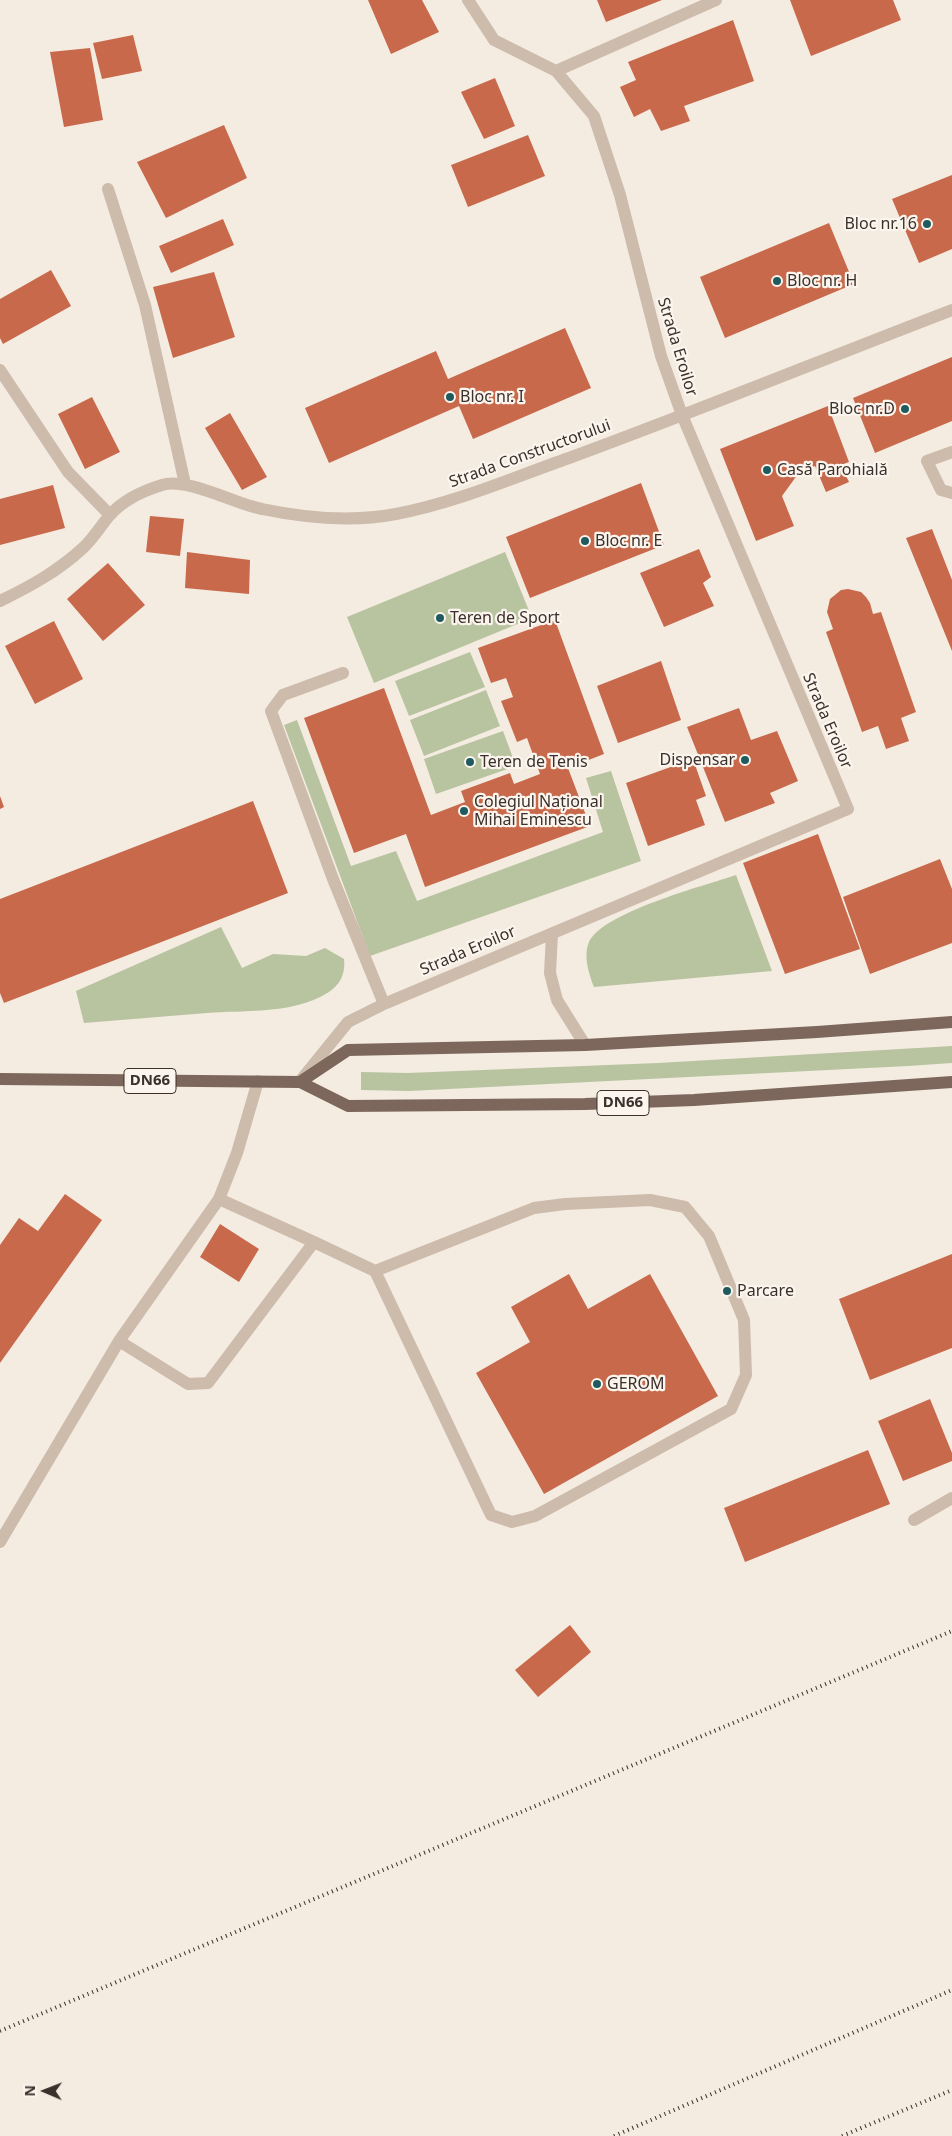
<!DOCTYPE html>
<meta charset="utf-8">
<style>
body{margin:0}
#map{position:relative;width:952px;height:2136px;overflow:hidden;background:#f4ebe1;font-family:"Noto Sans",sans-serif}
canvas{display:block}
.north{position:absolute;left:20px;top:2066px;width:50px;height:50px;-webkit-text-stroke:4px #fbf5ee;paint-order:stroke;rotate:271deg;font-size:14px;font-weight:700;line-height:20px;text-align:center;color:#3b302b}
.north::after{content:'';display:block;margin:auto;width:18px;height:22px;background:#3b302b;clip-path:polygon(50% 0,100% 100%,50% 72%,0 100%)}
</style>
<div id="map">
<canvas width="952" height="2136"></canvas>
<div class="north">N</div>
</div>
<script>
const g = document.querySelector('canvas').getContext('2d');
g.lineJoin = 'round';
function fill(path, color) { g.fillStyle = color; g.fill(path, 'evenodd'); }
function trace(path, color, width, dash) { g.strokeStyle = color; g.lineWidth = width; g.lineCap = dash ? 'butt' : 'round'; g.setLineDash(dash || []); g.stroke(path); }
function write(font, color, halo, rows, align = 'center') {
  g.font = font + ' "Noto Sans",sans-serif'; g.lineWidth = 4.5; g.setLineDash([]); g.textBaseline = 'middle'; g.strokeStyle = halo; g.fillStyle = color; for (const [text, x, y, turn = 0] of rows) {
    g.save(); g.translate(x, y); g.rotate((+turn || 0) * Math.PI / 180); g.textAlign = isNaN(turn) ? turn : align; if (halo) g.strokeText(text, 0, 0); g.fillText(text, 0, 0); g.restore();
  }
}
const green = new Path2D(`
 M505 552 532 618 374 683 347 617Z
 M470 652 485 687 409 716 395 681Z
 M486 690 500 726 424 756 410 720Z
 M297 720 351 866 396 851 417 901 603 832 586 778 611 771 641 861 370 956 284 725Z
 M503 731 516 766 436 794 424 759Z
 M736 875 772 971 594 987C589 974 583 956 589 942 603 912 704 886 736 875Z
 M221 927 242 968 273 954 306 956 325 948 344 959C346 978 337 989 320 997 285 1014 244 1010 207 1013 166 1016 125 1020 84 1023L76 991Z
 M952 1046V1063L908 1066 409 1091 361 1090V1072L408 1073 658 1063Z`);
const building = new Path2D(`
 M368 0H422L439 32 391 54Z
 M597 0H662L606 22Z
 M790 0H893L901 20 811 56Z
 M733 20 754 81 684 106 690 121 661 131 650 109 634 117 620 87 636 80 628 62Z
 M133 35 142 71 102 79 93 43Z
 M90 48 103 120 64 127 50 52Z
 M495 78 515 126 484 139 461 92Z
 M224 125 247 178 166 218 137 162Z
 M528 135 545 176 468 207 451 165Z
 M952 175V249L919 263 892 199Z
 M223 219 234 245 171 273 159 246Z
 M829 223 854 284 725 338 700 277Z
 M51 270 71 306 3 344 0 338V299Z
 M214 272 235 337 173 358 153 287Z
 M565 328 591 388 473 439 459 406 329 463 305 408 436 351 448 379Z
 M952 357V421L875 453 853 398Z
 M92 397 120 452 85 469 58 414Z
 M828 406 849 462 841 465 849 482 826 492 815 466 798 474 782 496 794 526 756 541 720 449Z
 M230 413 267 477 242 490 205 428Z
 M641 483 664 545 530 598 506 537Z
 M53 485 65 528 0 545V499Z
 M150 516 184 519 180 556 146 552Z
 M932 529 952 580V651L906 538Z
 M699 549 711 577 703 583 714 606 664 627 640 573Z
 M187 552 250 560 249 594 185 588Z
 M108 563 145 605 103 641 67 599Z
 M848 589 861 592 866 597 870 603 873 614 881 612 916 712 901 718 909 741 886 749 878 726 862 732 826 632 833 629 827 612 830 599 841 590Z
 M555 620 604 754 568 768 590 826 425 887 406 834 354 853 304 718 384 688 431 815 465 802 461 791 510 773 514 784 540 774 527 738 517 742 501 701 513 697 506 678 491 683 478 648Z
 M54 621 83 679 35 704 5 646Z
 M661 661 681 720 618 743 597 686Z
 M739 708 751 740 777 731 798 781 770 793 775 803 725 822 687 727Z
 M693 759 706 796 696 800 705 825 648 846 626 783Z
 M0 796 4 807 0 809Z
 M253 801 288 893 4 1003 0 993V899Z
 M818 834 860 949 785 974 743 863Z
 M940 859 952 889V943L870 974 843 897Z
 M65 1194 102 1220 0 1363V1245L19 1218 38 1231Z
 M220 1224 259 1249 239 1282 200 1257Z
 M952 1254V1348L870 1380 839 1299Z
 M569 1274 588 1309 650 1274 718 1396 544 1494 476 1373 530 1342 511 1307Z
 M930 1399 952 1453V1461L903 1481 878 1421Z
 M868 1450 890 1504 745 1562 724 1508Z
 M570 1625 591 1652 538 1697 515 1670Z`);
const minor = new Path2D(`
 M556 71 716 0
 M108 189 145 305 185 484
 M0 370 68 472 110 515
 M952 452 927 461 941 490 952 493
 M0 601C31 586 58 571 83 548 93 539 100 527 109 516 123 500 142 491 162 485 187 477 235 504 262 509 305 518 353 522 396 514 455 503 512 478 569 458 697 411 824 359 952 310
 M343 673 283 695 271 711 333 879 384 1004
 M552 934 550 973 557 1000 585 1045
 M301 1080 348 1022 384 1004 848 809 682 415 661 356 620 195 594 116 556 71 494 40 468 0
 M258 1081 237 1153 219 1199 314 1242
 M119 1341 188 1384 208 1383 314 1242 375 1271 491 1515 512 1522 535 1516 731 1409 746 1375 744 1320 709 1236 685 1207 650 1200 565 1204 534 1208 375 1271
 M914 1520 952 1498
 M0 1542 119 1341 219 1199`);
const major = new Path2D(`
 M0 1079 300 1082 348 1106 585 1104 694 1100 952 1082
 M300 1082 348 1050 585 1045 817 1032 952 1022`);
const rail = new Path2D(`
 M0 2031 952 1631
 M614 2136 952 1990
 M842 2136 952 2090`);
const markers = [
 [927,224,5,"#1f5a5e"],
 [777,281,5,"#1f5a5e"],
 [450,397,5,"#1f5a5e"],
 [905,409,5,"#1f5a5e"],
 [767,470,5,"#1f5a5e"],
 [585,541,5,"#1f5a5e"],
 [440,618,5,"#1f5a5e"],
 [745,760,5,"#1f5a5e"],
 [470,762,5,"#1f5a5e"],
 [464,811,5,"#1f5a5e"],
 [727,1291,5,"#1f5a5e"],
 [597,1384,5,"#1f5a5e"]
];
const shields = [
 [150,1081,52],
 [623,1103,52]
];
const shieldNames = [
 ["DN66",150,1081],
 ["DN66",623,1103]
];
const poiNames = [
 ["Bloc nr.16",917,224,"right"],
 ["Bloc nr. H",787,281],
 ["Bloc nr. I",460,397],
 ["Bloc nr.D",895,409,"right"],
 ["Casă Parohială",777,470],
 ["Bloc nr. E",595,541],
 ["Teren de Sport",450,618],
 ["Dispensar",735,760,"right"],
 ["Teren de Tenis",480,762],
 ["Colegiul Național",474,802],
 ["Mihai Eminescu",474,820],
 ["Parcare",737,1291],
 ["GEROM",607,1384]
];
const streetNames = [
 ["Strada Eroilor",677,347,73],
 ["Strada Constructorului",530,454,-20],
 ["Strada Eroilor",827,721,67],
 ["Strada Eroilor",468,951,-23]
];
fill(green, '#b8c4a0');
fill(building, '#c8694b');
trace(minor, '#cdbbac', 12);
trace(major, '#7d675c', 12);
trace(rail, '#3b302b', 4, [1, 4]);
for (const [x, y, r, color] of markers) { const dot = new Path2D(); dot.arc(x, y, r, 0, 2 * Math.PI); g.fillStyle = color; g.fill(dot); trace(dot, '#fbf5ee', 2); }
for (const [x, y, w] of shields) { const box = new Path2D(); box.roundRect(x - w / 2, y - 12.5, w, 25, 4); g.fillStyle = '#fbf5ee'; g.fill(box); trace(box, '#3b302b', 1); }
write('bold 15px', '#3b302b', null, shieldNames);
write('16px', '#3b302b', '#fbf5ee', poiNames, 'left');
write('16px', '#3b302b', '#fbf5ee', streetNames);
</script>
